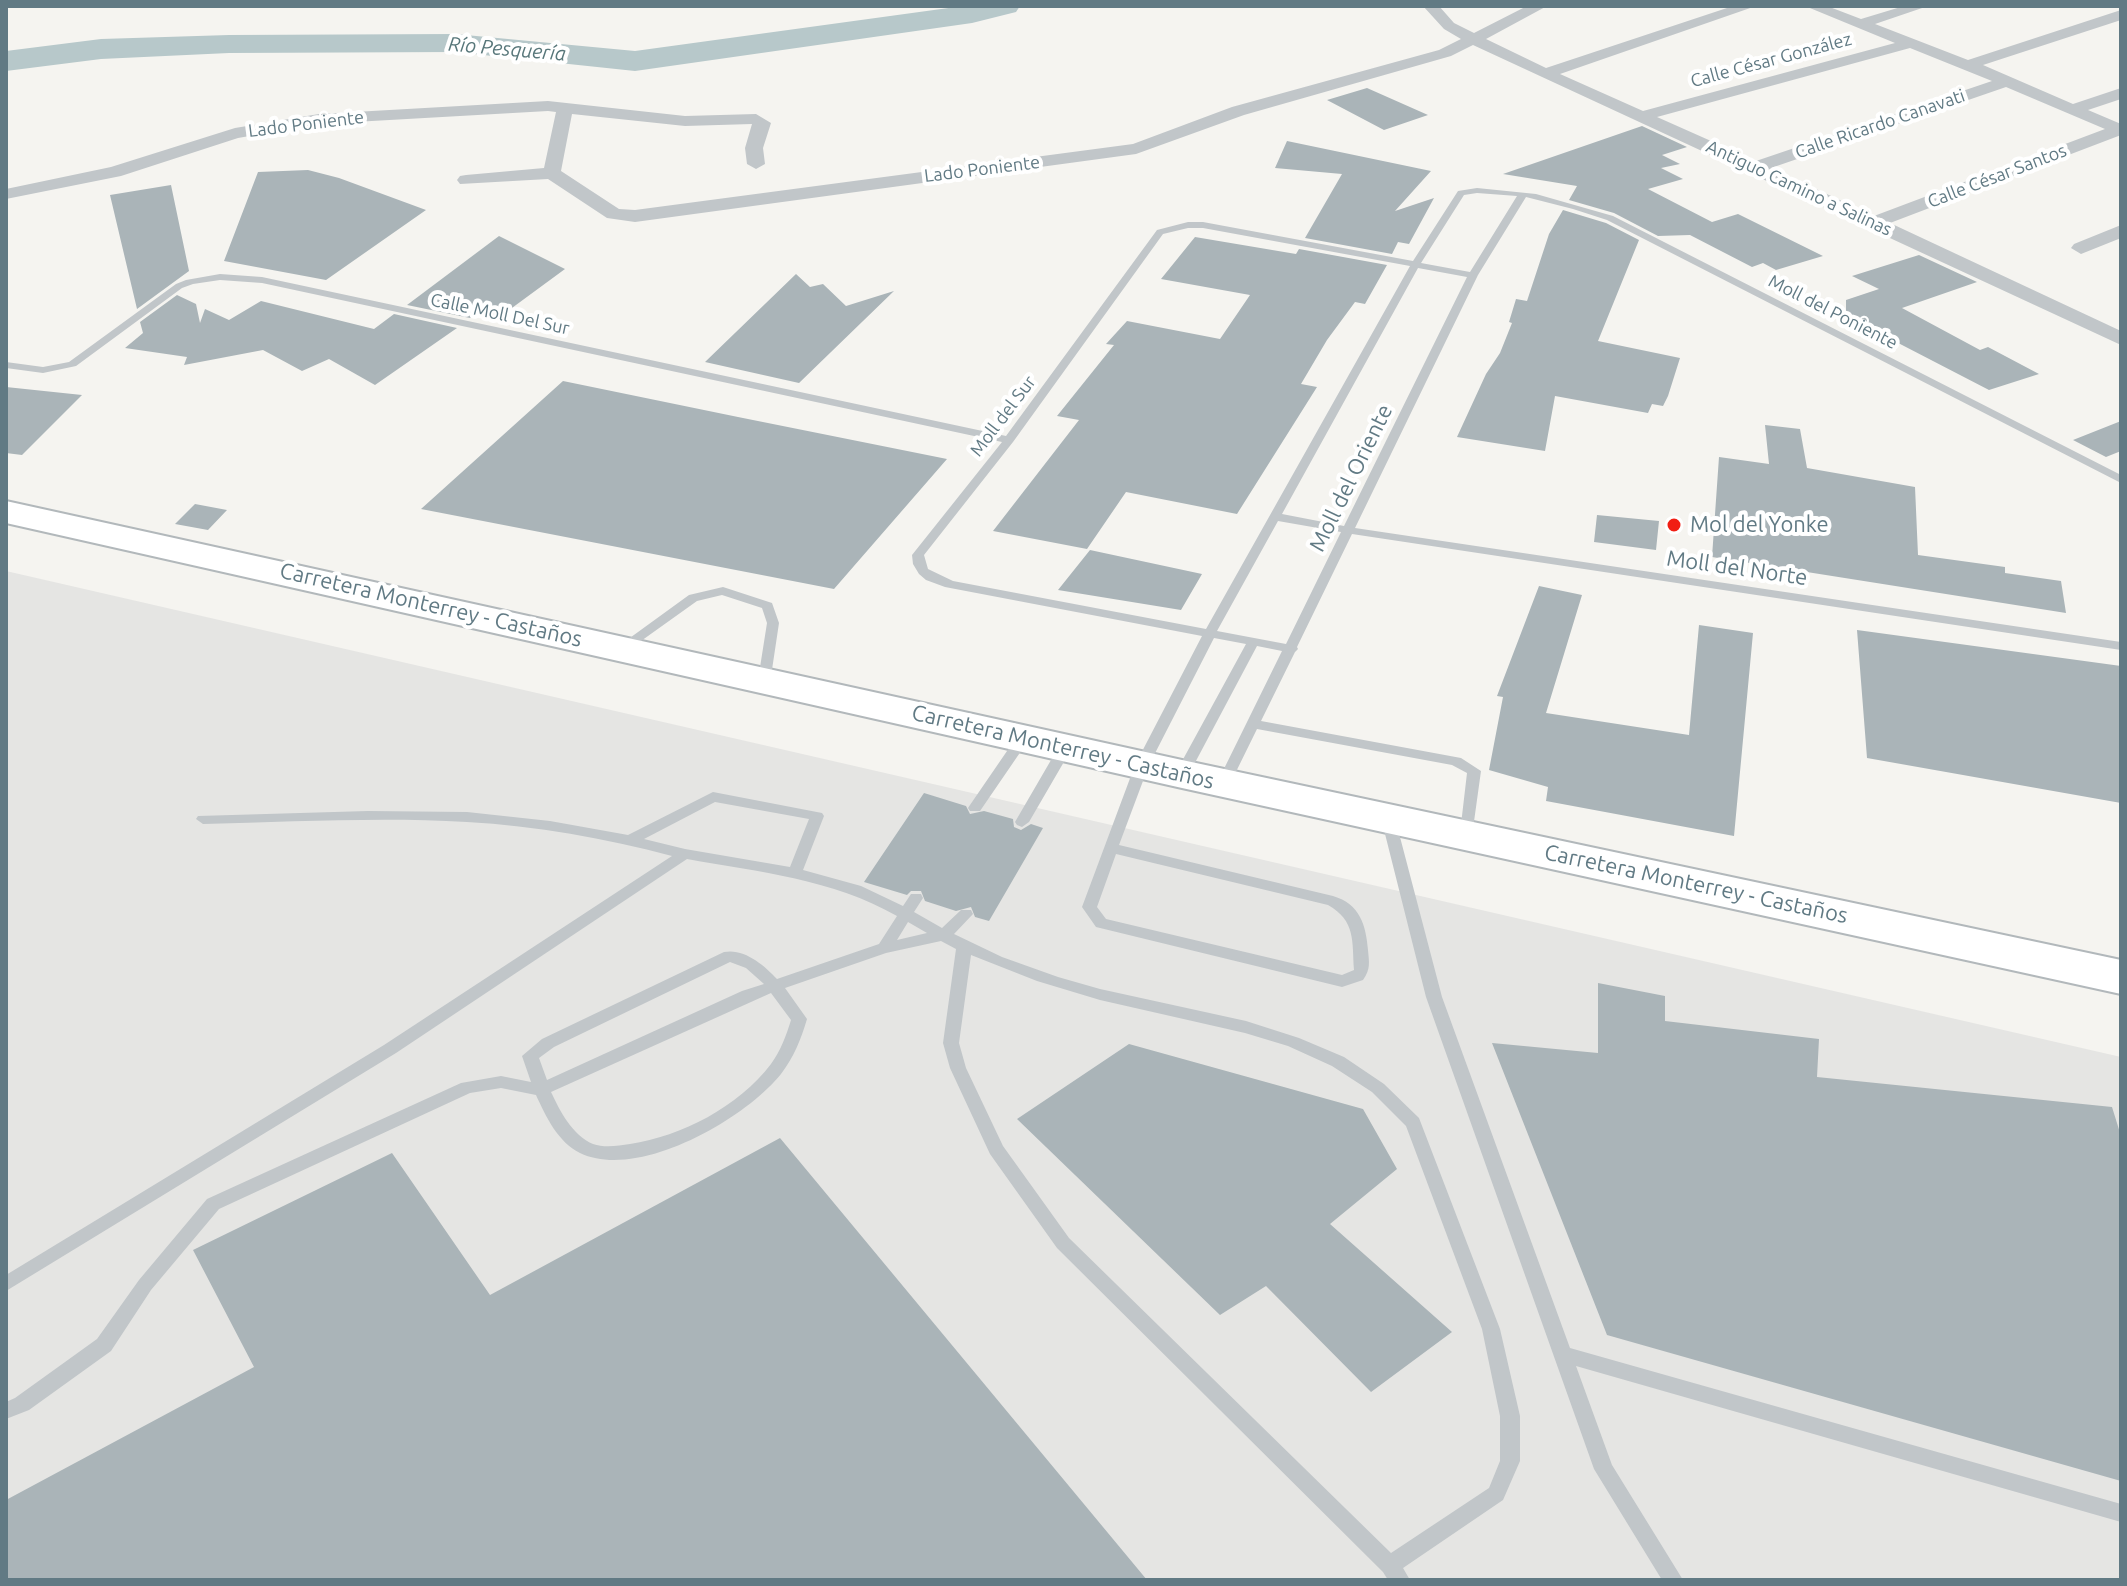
<!DOCTYPE html>
<meta charset="utf-8">
<style>
body{margin:0}
#map{position:relative;width:2127px;height:1586px;overflow:hidden;background:#f5f4f0;font-family:Ubuntu,sans-serif}
canvas{display:block}
.frame{position:absolute;inset:0;border:8px solid #617a84;pointer-events:none}
</style>
<div id="map">
<canvas width="2127" height="1586"></canvas>
<div class="frame"></div>
</div>
<script>
const g = document.querySelector('canvas').getContext('2d');
g.lineJoin = 'round';
function fill(path, color) { g.fillStyle = color; g.fill(path, 'evenodd'); }
function trace(path, color, width, dash) { g.strokeStyle = color; g.lineWidth = width; g.lineCap = dash ? 'butt' : 'round'; g.setLineDash(dash || []); g.stroke(path); }
function write(font, color, halo, rows, align = 'center') {
  g.font = font + ' Ubuntu,sans-serif'; g.lineWidth = 8; g.setLineDash([]); g.textBaseline = 'middle'; g.strokeStyle = halo; g.fillStyle = color; for (const [text, x, y, turn = 0] of rows) {
    g.save(); g.translate(x, y); g.rotate((+turn || 0) * Math.PI / 180); g.textAlign = isNaN(turn) ? turn : align; if (halo) g.strokeText(text, 0, 0); g.fillText(text, 0, 0); g.restore();
  }
}
const built = new Path2D(`
 M6 571 2121 1057V1580H6Z`);
const river = new Path2D(`
 M963 6H1020L1016 12 972 23 635 71 455 52 229 53 101 59 6 71V51L101 39 229 35 455 34 635 51Z`);
const building = new Path2D(`
 M1367 88 1428 115 1384 130 1327 100Z
 M1642 126 1687 147 1662 155 1680 164 1661 168 1683 179 1648 189 1712 222 1738 214 1823 256 1776 270 1763 263 1752 267 1690 235 1658 236 1614 213 1569 200 1577 186 1503 174Z
 M1287 141 1431 171 1395 211 1434 198 1409 244 1398 242 1392 254 1305 238 1342 174 1275 168Z
 M308 170 339 178 426 210 326 280 224 261 258 172Z
 M171 185 189 271 137 309 110 195Z
 M1563 210 1606 223 1639 240 1598 341 1680 358 1668 396 1663 406 1652 404 1648 413 1555 396 1545 451 1457 437 1486 374 1500 353 1512 323 1509 322 1516 299 1527 301 1549 234Z
 M499 236 565 269 501 316 480 312 470 318 407 305Z
 M1195 237 1296 254 1299 249 1387 265 1365 304 1355 302 1327 340 1301 384 1317 387 1237 514 1126 492 1087 549 993 531 1079 420 1057 416 1114 345 1106 344 1127 321 1220 339 1250 295 1161 279Z
 M1919 255 1977 282 1902 308 1980 350 1988 347 2039 374 1989 390 1846 316V300L1879 289 1852 276Z
 M796 274 810 287 823 284 846 306 894 291 799 383 705 362Z
 M177 295 196 304 200 323 205 309 229 320 261 301 374 329 394 314 457 328 375 385 329 359 302 371 263 350 184 365 187 357 125 348 143 333 140 322Z
 M563 381 738 417 947 459 834 589 421 509Z
 M6 387 82 395 22 455 6 453Z
 M2121 421V451L2106 457 2073 440Z
 M1765 425 1800 429 1807 468 1915 487 1918 555 2005 567V573L2061 581 2066 613 1712 557 1719 457 1769 464Z
 M195 504 227 510 208 530 175 524Z
 M1597 515 1659 521 1656 550 1594 542Z
 M1090 550 1202 574 1181 610 1058 590Z
 M1539 586 1582 595 1546 713 1689 735 1699 625 1753 633 1734 836 1546 801 1548 787 1489 770 1503 697 1497 696Z
 M1857 630 2121 666V803L1867 758Z
 M924 793 966 806 970 814 984 811 1013 819 1014 827 1021 830 1031 824 1043 828 989 921 975 917 971 907 956 911 925 901 921 891H911L907 895 864 882Z
 M1598 983 1665 996V1021L1819 1039 1817 1077 2112 1107 2121 1136V1481L1607 1335 1492 1043 1598 1053Z
 M1129 1044 1363 1109 1397 1169 1330 1224 1452 1332 1371 1392 1266 1286 1220 1315 1017 1119Z
 M780 1138 1147 1580H6V1500L254 1367 193 1250 392 1153 490 1295Z`);
const service = new Path2D(`
 M1477 188 1536 194 1613 216 2121 475V483L1607 220 1573 209 1526 197 1478 275 1355 528 2121 642V650L1352 534 1297 647 1298 649 1295 652 1261 721 1461 758 1481 771 1472 836H1462L1460 833 1467 773 1452 765 1257 729 1229 786H1219L1217 783 1282 651 1257 646 1189 774 1182 778 1177 777 1175 774 1246 644 1214 638 1149 765 1119 845 1333 896C1360 904 1366 925 1368 950 1369 962 1371 969 1363 980L1342 987 1096 927 1082 907 1135 765 1202 636 945 587 926 580 919 574 913 564 912 555 1002 442 262 283 220 280 193 284 182 288 76 366 43 373 6 368V362L43 367 69 362 176 284 186 280 220 274 262 277 1006 436 1157 230 1188 222H1203L1413 261 1458 191ZM1477 193 1517 196 1470 272 1421 263 1464 195ZM1188 228H1203L1410 266 1206 629 953 581 928 569 924 555 1013 442 1163 234ZM1418 268 1467 277 1344 526 1282 514ZM1278 521 1341 532 1286 644 1217 631ZM1116 854 1328 905C1356 921 1352 941 1354 970L1342 975 1106 919 1097 907Z
 M723 587 772 603 779 623 770 683 765 684 758 680 767 623 762 608 722 595 697 601 627 651H617L616 648 689 595Z
 M1023 734 1030 738 980 811H970L968 808 970 805 1018 735Z
 M1065 744 1072 748 1029 822 1022 827 1017 825 1015 822 1058 748Z
 M713 792 822 813 824 816 803 870 861 886 903 906 911 894H921L923 898 914 912 942 928 961 910H971L973 914 954 934 1002 957 1058 977 1100 989 1246 1021 1299 1038 1344 1057 1384 1084 1419 1118 1500 1329 1520 1416V1461L1503 1500 1403 1568 1410 1580H1388L1383 1572 1057 1248 990 1154 950 1068 943 1043 956 949 941 941 886 953 785 988 807 1019C801 1039 794 1057 781 1074 745 1119 638 1181 580 1153 558 1142 546 1117 536 1095L501 1088 470 1093 219 1209 151 1290 111 1351 29 1410 6 1419V1402L15 1398 97 1339 139 1280 207 1199 461 1083 501 1076 531 1082 522 1056 542 1039 724 952C744 948 764 965 777 979L879 944 897 916C832 879 760 872 687 859L396 1053 6 1291V1275L384 1045 672 856C605 838 536 826 467 822 379 817 291 822 203 824L196 819 198 816 368 811 467 812 550 821 628 835ZM715 802 809 819 790 867 685 849 644 839ZM908 922 927 933 897 940ZM971 955 1037 981 1100 1000 1245 1033 1288 1046 1332 1066 1372 1092 1406 1126 1482 1329 1500 1416V1461L1489 1488 1391 1553 1069 1238 1003 1146 966 1068 959 1043ZM730 962 746 968 764 984 742 991 547 1080 539 1058 554 1047ZM771 993 791 1020C786 1036 781 1050 771 1064 738 1107 682 1136 630 1144 618 1146 604 1148 593 1144 572 1135 560 1111 551 1092Z
 M1388 813 1395 818 1442 997 1570 1348 2121 1504V1522L1576 1366 1612 1465 1683 1580H1662L1594 1469 1426 997 1381 818Z`);
const minor = new Path2D(`
 M1423 6H1439L1454 23 1474 33 1527 6H1547L1486 39 1546 68 1733 6H1756L1560 74 1643 111 1895 43 1805 6H1827L1861 19 1904 6H1928L1875 24 1968 60 2121 10V20L1983 65 2073 104 2121 88V99L2088 110 2121 124V135L1890 223 2121 331V345L1473 45 1451 56 1244 115 1136 154 635 222 607 218 548 179 460 184 457 180 460 176 466 175 544 168 556 112 548 111 319 124 238 138 121 176 6 199V189L111 167 235 128 319 114 548 101 685 116 756 114 771 123 763 148 765 164 756 169 747 164 745 148 752 124 685 126 572 114 561 171 619 209 635 210 1133 144 1232 107 1439 50 1461 39 1444 29ZM1910 48 1992 81 1756 161 1657 117ZM2006 87 2105 129 1874 216 1771 168Z
 M2121 225V238L2081 254 2071 248 2074 244Z`);
const primary = new Path2D(`
 M6 501 1182 760 2121 960V994L1182 788 6 523Z`);
const markers = [
 [1674,525,8,"#f11e13"]
];
const farStreetnames = [
 ["Calle César González",1771,60,-15],
 ["Lado Poniente",306,124,-7],
 ["Calle Ricardo Canavati",1880,124,-19],
 ["Lado Poniente",982,169,-7],
 ["Calle César Santos",1997,176,-21],
 ["Antiguo Camino a Salinas",1799,188,25],
 ["Moll del Poniente",1833,312,27],
 ["Calle Moll Del Sur",500,314,12],
 ["Moll del Sur",1003,416,-53]
];
const farWaternames = [
 ["Río Pesquería",507,49,5]
];
const streetNames = [
 ["Moll del Oriente",1351,478,-64],
 ["Moll del Norte",1737,568,8],
 ["Carretera Monterrey - Castaños",431,605,13],
 ["Carretera Monterrey - Castaños",1063,747,13],
 ["Carretera Monterrey - Castaños",1696,884,12]
];
const poiNames = [
 ["Mol del Yonke",1690,525]
];
fill(built, '#e5e5e3');
fill(river, '#b7c8ca');
fill(building, '#aab4b8');
trace(primary, '#b2b8bb', 4);
fill(service, '#c1c6c9');
fill(minor, '#c1c6c9');
fill(primary, '#fff');
for (const [x, y, r, color] of markers) { const dot = new Path2D(); dot.arc(x, y, r, 0, 2 * Math.PI); g.fillStyle = color; g.fill(dot); trace(dot, '#fff', 3); }
write('18px', '#617a84', '#fff', farStreetnames);
write('italic 20px', '#58777a', '#fff', farWaternames);
write('22px', '#617a84', '#fff', streetNames);
write('22px', '#617a84', '#fff', poiNames, 'left');
</script>
